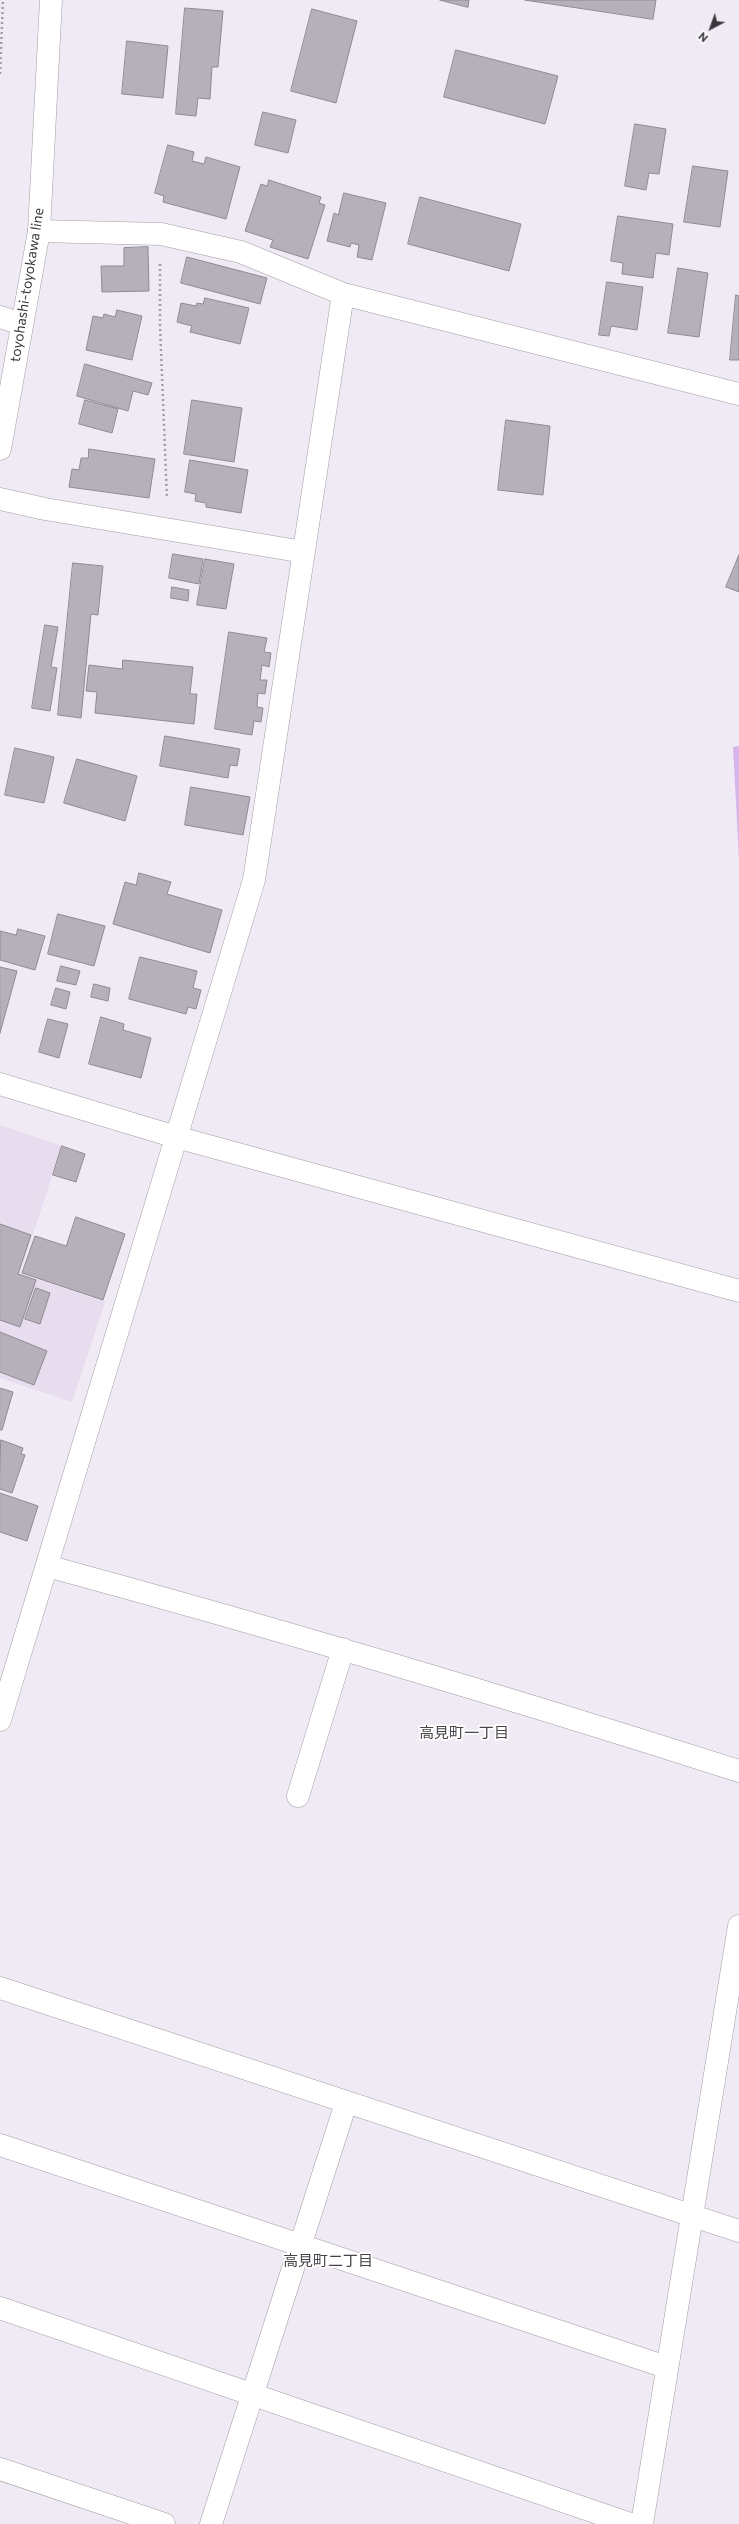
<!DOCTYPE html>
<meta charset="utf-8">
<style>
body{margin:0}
#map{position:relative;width:739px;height:2524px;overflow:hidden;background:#f0eaf4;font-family:Commissioner,sans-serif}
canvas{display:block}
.north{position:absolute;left:691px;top:8px;width:40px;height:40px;-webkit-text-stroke:3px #fff;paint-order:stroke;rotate:221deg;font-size:11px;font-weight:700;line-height:16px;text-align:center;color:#3a373b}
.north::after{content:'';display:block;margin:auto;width:14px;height:18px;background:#3a373b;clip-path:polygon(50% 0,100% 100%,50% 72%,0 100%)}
</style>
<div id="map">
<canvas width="739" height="2524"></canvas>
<div class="north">N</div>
</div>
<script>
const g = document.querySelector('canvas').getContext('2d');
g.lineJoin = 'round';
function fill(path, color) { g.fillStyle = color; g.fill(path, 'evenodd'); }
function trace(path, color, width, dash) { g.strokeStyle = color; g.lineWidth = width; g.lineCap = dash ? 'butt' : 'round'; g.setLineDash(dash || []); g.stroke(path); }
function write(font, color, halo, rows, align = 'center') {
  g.font = font + ' Commissioner,"Noto Sans JP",sans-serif'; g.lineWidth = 3.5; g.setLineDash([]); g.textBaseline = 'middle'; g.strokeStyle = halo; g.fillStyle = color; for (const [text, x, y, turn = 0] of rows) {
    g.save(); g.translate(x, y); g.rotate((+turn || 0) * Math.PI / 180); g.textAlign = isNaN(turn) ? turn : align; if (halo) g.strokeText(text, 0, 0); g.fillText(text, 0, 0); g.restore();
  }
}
const built = new Path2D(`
 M0 1125 62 1146 20 1273 105 1302 72 1402 0 1378Z`);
const green = new Path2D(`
 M739 746V859L733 747Z`);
const building = new Path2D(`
 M440 0H469L468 7Z
 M525 0H656L653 19Z
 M185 8 223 11 218 67H212L210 99 198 98 196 116 176 114Z
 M312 9 357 21 336 103 291 91Z
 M127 41 168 46 163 98 122 94Z
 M456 50 558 76 545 124 444 97Z
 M263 112 296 120 288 153 255 145Z
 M635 124 666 129 659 174 649 173 646 190 625 186Z
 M168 145 194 152 192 161 204 164 206 157 240 167 226 219 163 202 164 196 155 193Z
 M693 166 728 171 720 227 684 222Z
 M269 180 321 197 319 203 325 205 308 259 270 247 273 240 245 231 261 184 267 186Z
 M344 193 386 203 372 260 357 257 359 245 351 243 350 247 327 241 334 213 338 215Z
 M420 197 521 224 509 271 408 244Z
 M618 216 673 224 669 255 656 253 653 278 622 274 623 263 611 261Z
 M148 247 149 291 102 292 101 266H124V248Z
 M187 257 267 278 260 304 181 283Z
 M678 268 708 273 699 337 668 333Z
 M607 282 643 287 637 330 611 326 609 336 599 335Z
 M736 295 739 296V360H730Z
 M205 298 249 308 240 344 190 332 192 326 177 322 181 303 196 306 197 303 203 304Z
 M117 310 142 316 132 360 86 350 93 316 103 318 104 314 115 317Z
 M85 364 152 383 148 395 133 391 128 411 77 396Z
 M85 400 118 409 112 433 79 424Z
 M192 400 242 408 234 462 184 454Z
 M506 420 550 426 543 495 498 490Z
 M89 449 155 459 149 498 69 487 72 469 79 470 81 458H88Z
 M190 460 248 470 241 513 206 507V503L195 501 196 494 185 492Z
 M173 554 203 559 199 584 169 578Z
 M739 555V592L726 587Z
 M205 559 234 564 226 609 197 605Z
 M73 563 103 566 98 615 91 614 81 718 58 715Z
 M172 587 189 590 188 601 171 598Z
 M45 625 58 627 51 667 57 668 50 711 32 708Z
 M229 632 267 638 264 652 271 653 269 667 262 665 260 680H267L265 694 258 693 257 707 263 708 261 722 254 721 252 735 215 729Z
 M123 660 193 667 190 694H197L194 724 95 713 97 692 86 691 89 665 122 669Z
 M165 736 240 749 237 766 230 765 228 778 160 766Z
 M15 748 54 757 44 803 5 795Z
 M77 759 137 776 125 821 64 803Z
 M191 787 250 797 243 835 185 825Z
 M139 873 171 882 167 894 222 910 210 953 113 924 125 882 136 885Z
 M58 914 105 926 94 966 48 954Z
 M18 929 45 936 35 970 0 960V931L16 935Z
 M140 957 197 971 193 988 201 990 196 1009 188 1007 186 1014 129 999Z
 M61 966 80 971 76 985 57 981Z
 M0 967 17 971 0 1033Z
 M94 984 110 988 108 1001 91 997Z
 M56 988 70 992 66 1009 51 1005Z
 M101 1017 124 1024 123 1030 151 1038 141 1078 89 1064Z
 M48 1019 68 1024 59 1058 39 1052Z
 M62 1146 85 1154 76 1182 53 1175Z
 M76 1217 125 1234 103 1300 22 1273 35 1236 66 1246Z
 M0 1224 31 1235 18 1274 36 1280 20 1327 0 1320Z
 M36 1288 50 1293 40 1324 25 1319Z
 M0 1332 47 1351 34 1385 0 1372Z
 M0 1388 13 1392 2 1430H0Z
 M1 1440 23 1448 21 1454 25 1455 12 1493 0 1489Z
 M0 1493 38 1506 27 1541 0 1532Z`);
const path = new Path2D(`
 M0 74 3 0
 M160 264V326L167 499`);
const minor = new Path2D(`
 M39 231 161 234 241 252 343 294 739 394
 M0 317 22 324
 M0 499 45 509 304 552
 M47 1566C279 1629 510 1698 739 1771
 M0 1720 254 880 343 294
 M298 1796 343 1649
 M0 1988 739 2231
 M0 2145 666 2367
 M0 2308 630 2524
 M0 2469 164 2524
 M211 2524 346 2103
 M642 2524 739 1926`);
const tertiary = new Path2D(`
 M0 1084 176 1137 739 1291`);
const secondary = new Path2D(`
 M0 449 39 231 51 0`);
const streetNames = [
 ["toyohashi-toyokawa line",27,285,-81]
];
const neighbourhoodNames = [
 ["高見町一丁目",464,1733],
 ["高見町二丁目",328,2261]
];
fill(built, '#e7ddee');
fill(green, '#d7b5ec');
fill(building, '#b6b0ba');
trace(building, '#8f8a93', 1);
trace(minor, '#a29ca6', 23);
trace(tertiary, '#a29ca6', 23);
trace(secondary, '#a29ca6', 23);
trace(path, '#a29da5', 2.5, [2, 3]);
trace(minor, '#fff', 22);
trace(tertiary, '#fff', 22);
trace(secondary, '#fff', 22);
write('14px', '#3a373b', '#fff', streetNames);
write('15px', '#48434b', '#fff', neighbourhoodNames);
</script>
